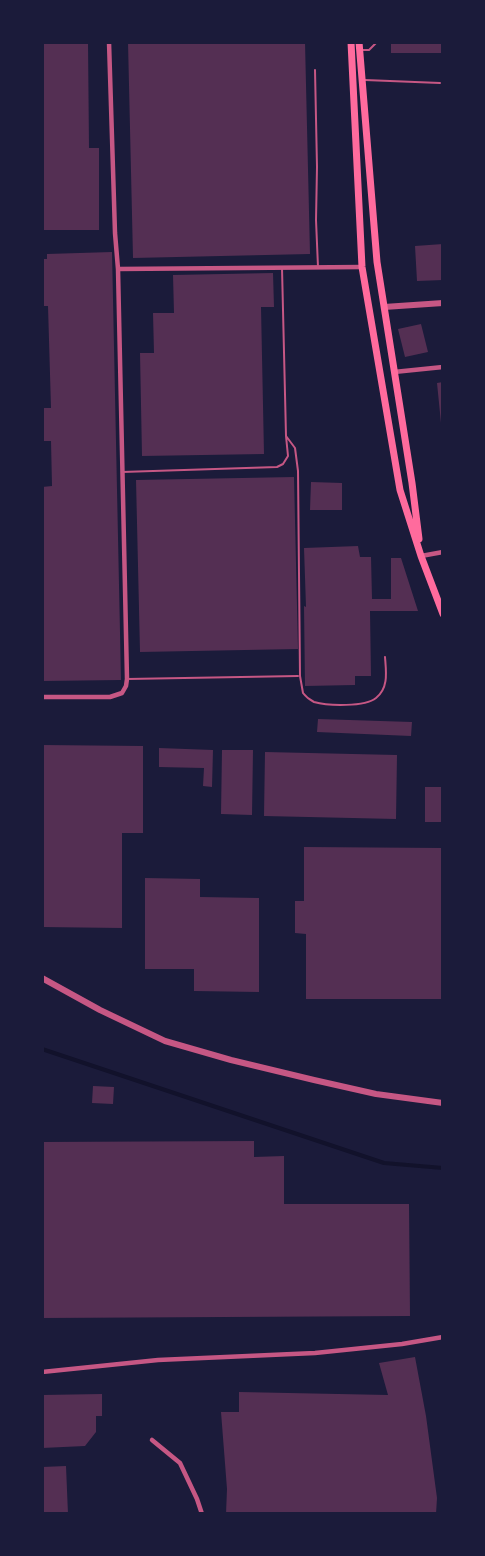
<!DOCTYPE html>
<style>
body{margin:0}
#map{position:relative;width:485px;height:1556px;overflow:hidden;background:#1b1b3a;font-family:Figtree,sans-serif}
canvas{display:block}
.frame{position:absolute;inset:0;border:44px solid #1b1b3a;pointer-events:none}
</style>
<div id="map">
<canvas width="485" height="1556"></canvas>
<div class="frame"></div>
</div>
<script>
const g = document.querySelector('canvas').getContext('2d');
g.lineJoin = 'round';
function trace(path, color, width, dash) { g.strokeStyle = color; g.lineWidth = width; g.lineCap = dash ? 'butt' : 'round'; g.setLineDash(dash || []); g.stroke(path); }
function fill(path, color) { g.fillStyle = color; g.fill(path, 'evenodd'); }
const stream = new Path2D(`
 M42 1049 384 1163 443 1168`);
const building = new Path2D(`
 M42 42H88L89 148H99V230H42Z
 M128 42H305L310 254 133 258Z
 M391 42H443V53H391Z
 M443 244V280L417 281 415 246Z
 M112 252 121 680 42 681V487L52 486 51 441H42V408H51L48 306H42V259H47V254Z
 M273 273 274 307H261L264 454 142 456 140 353H154L153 313H174L173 275Z
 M421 324 428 352 405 357 398 329Z
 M443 382V423H441L437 383Z
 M294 477 298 649 140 652 136 480Z
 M311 482 342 483V510H310Z
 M358 546 360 557H371L372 599H391V558H401L418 611H370L371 676H355V685L305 686 304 606 306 607 304 548Z
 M318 719 412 722 411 736 317 732Z
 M42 745 143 746V833H122V928L42 927Z
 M159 748 213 750 212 787 203 786 204 768 159 767Z
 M222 750H253L252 815 221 814Z
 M265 752 397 755 396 819 264 816Z
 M425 787H443V822H425Z
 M304 847 443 848V999H306V934L295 933V901H304Z
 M145 878 200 879V897L259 898V992L194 991V969H145Z
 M93 1086 114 1087 113 1104 92 1103Z
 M254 1141V1157L284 1156V1204H409L410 1316 42 1318V1142Z
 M415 1357 426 1416 437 1498 436 1514H226L227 1489 221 1412H239V1392L388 1395 379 1363Z
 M102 1394V1416H96V1432L85 1446 42 1448V1395Z
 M66 1466 68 1514H42V1467Z`);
const service = new Path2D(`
 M363 50H369L377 42
 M315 70 317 167 316 220 318 267
 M365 80 440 83
 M286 436 295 448 298 471 300 676 303 693C306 697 310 700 314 702 328 706 365 707 376 698 389 688 386 671 385 657
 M122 472 277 467 283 464 288 456 286 436 282 268
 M127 679 298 676
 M72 1513V1514`);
const minor = new Path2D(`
 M118 269 362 267
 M394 372 443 367
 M421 556 443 552
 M42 697H110L122 693 126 686 127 679 118 269 115 233 109 42
 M42 1372 158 1360 315 1353 402 1344 443 1337
 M152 1440 180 1463 197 1499 202 1514`);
const tertiary = new Path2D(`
 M384 307 443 303
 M42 978 100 1010 165 1041 231 1060 314 1080 376 1094 443 1103`);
const secondary = new Path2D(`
 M351 42 362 267 400 490 421 556 443 614
 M359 42 377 262 412 483 419 539`);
trace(stream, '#12122b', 4);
fill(building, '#542f53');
trace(service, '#c65784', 2);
trace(minor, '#c65784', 4.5);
trace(tertiary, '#c65784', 6);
trace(secondary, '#ff6b9d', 7);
</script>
